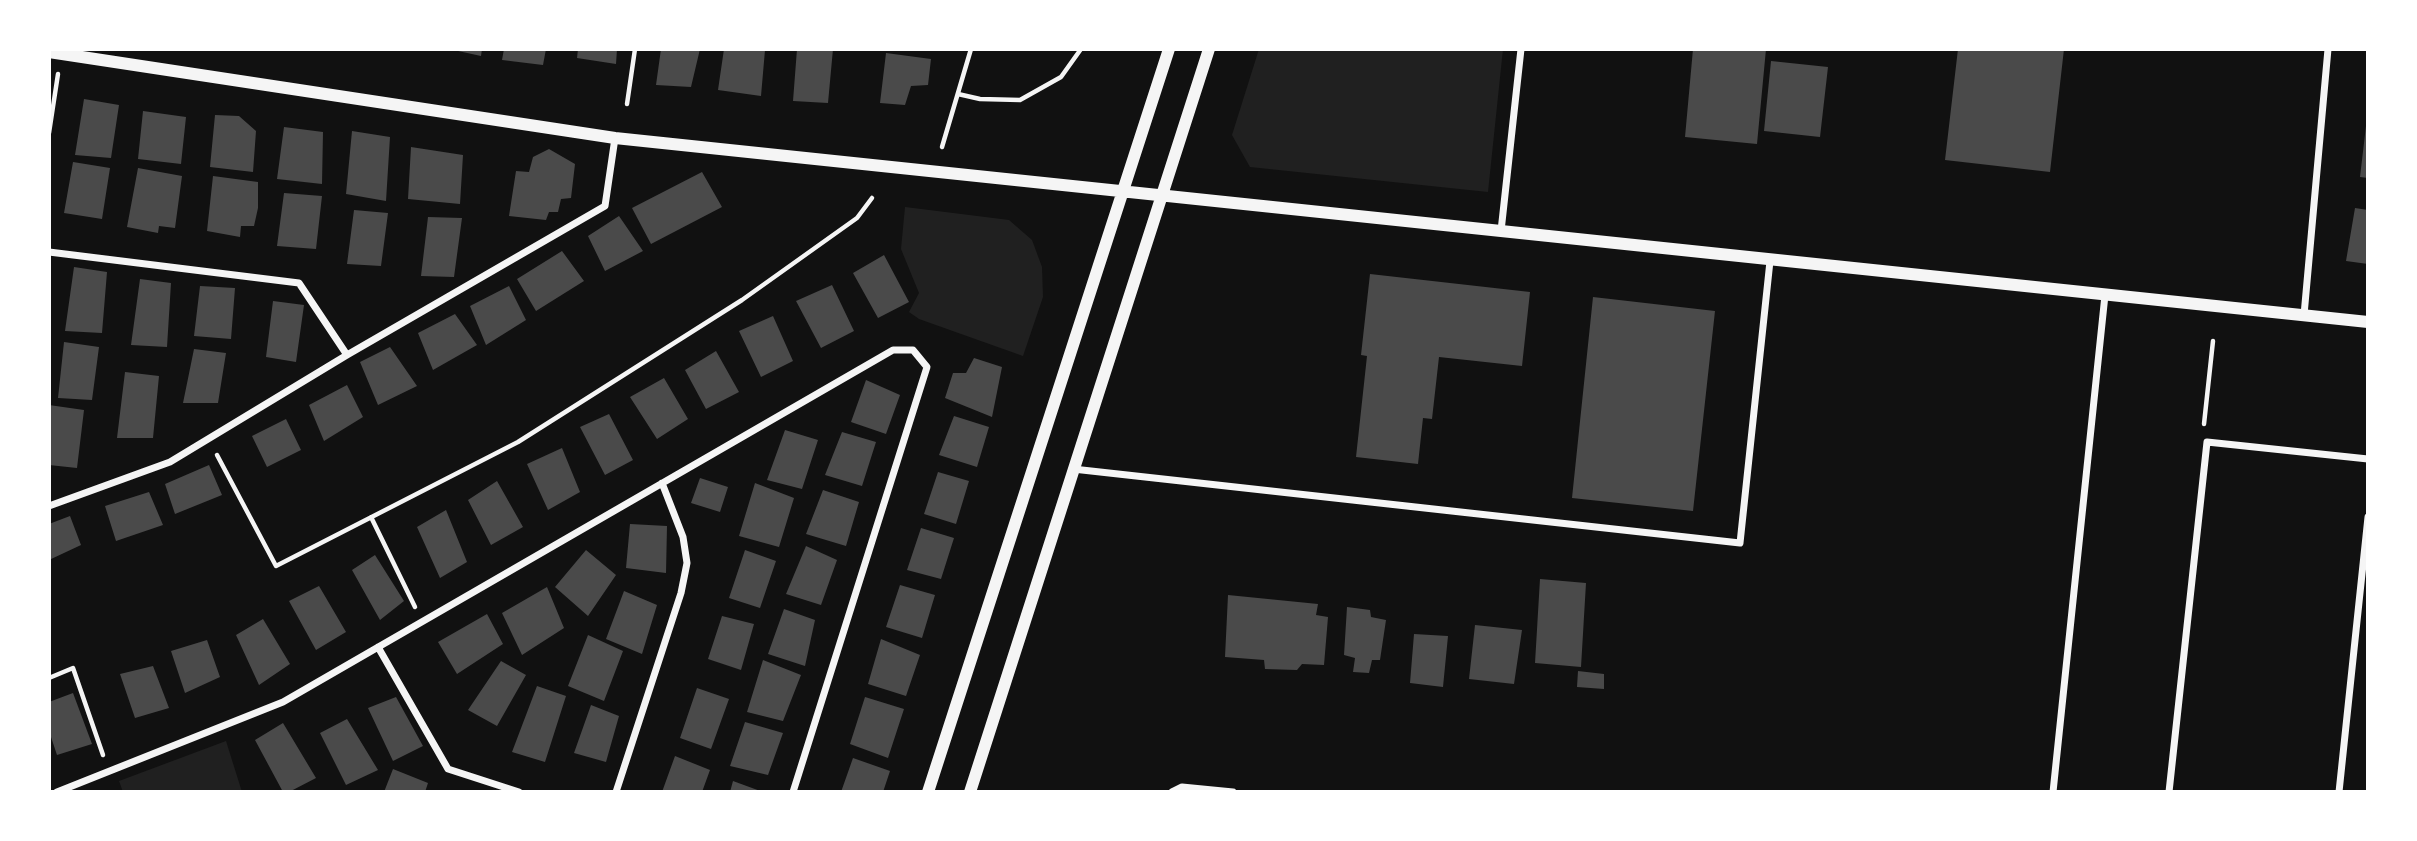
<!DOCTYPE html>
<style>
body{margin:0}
#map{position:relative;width:2417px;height:841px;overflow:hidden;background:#111;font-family:"IBM Plex Serif",serif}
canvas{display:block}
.frame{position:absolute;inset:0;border:51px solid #fff;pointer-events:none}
</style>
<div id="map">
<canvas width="2417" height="841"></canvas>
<div class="frame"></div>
</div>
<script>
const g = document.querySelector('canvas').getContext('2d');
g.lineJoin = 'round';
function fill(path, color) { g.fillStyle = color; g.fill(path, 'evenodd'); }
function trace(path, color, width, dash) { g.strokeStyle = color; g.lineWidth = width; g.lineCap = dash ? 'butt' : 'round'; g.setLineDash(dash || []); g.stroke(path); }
const green = new Path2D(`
 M1259 49H1503L1488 192 1250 167 1232 135Z
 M905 207 1009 220 1032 240 1042 267 1043 297 1023 356 919 319 909 312 919 293 901 249Z
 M226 741 242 792H123L119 781Z`);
const building = new Path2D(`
 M449 49H482L481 56Z
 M504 49H546L543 65 502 60Z
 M578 49H617L616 64 577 58Z
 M661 49H700L691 87 656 85Z
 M724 49 765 50 761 96 718 90Z
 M797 49H833L828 103 793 101Z
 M1693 49H1766L1757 144 1685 137Z
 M1958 49H2064L2050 172 1945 160Z
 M886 53 931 59 928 85 911 86 905 105 880 103Z
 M1771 61 1828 67 1820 137 1764 131Z
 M84 99 119 105 111 158 75 155Z
 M143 111 186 117 181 164 138 159Z
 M215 115 239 116 256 131 253 172 210 167Z
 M2366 126 2368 127V178L2360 177Z
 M284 127 323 132 322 184 277 179Z
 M352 131 390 137 386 201 346 194Z
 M411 147 463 155 460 204 408 199Z
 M549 149 575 164 571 198 561 199 558 212H549L546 220 509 216 516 171 529 172 533 157Z
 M73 162 110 168 102 219 64 213Z
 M138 168 182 176 175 228 159 226 158 233 127 227Z
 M702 172 722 207 651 244 632 208Z
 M213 176 258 182V208L254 226H241L240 237 207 231Z
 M284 193 322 196 316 249 277 246Z
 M2355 208 2368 210V264L2346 261Z
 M354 210 388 213 381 266 347 264Z
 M619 216 643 251 605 271 588 236Z
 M428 217 462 218 454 277 421 276Z
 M562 251 584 281 536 311 517 279Z
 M884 255 909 302 878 318 853 273Z
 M74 267 107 272 102 333 65 331Z
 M1370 274 1530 292 1522 366 1439 357 1432 419 1423 418 1418 464 1356 457 1367 356 1361 355Z
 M140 279 171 283 167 347 131 345Z
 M832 285 854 331 821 348 796 301Z
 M200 286 235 288 231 339 194 336Z
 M509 286 526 320 486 345 470 306Z
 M1593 297 1715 311 1693 511 1572 498Z
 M273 301 304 305 296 362 266 357Z
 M455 314 477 345 433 370 418 333Z
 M773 316 793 361 761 377 739 331Z
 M64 342 99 347 92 400 58 398Z
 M390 347 417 386 378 405 360 362Z
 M194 349 226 353 218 403H183Z
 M716 351 739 392 706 409 685 370Z
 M974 358 1002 367 992 417 945 398 953 373H966Z
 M125 372 159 376 153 438H117Z
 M664 378 688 419 657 439 630 397Z
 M866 380 900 395 886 434 851 422Z
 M347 385 363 417 324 441 309 405Z
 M49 405 84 410 77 468 49 465Z
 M609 414 633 460 605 475 580 427Z
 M954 416 989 427 977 467 939 455Z
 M286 419 301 450 267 467 252 436Z
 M785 430 818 440 802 489 767 480Z
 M842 432 876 442 862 486 825 475Z
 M562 448 580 492 548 510 527 464Z
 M209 465 222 495 175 514 165 484Z
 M938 472 969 481 956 524 924 514Z
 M700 478 728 487 720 512 691 503Z
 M497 481 523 527 491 545 468 500Z
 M755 483 794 498 779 547 739 536Z
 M823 490 859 502 846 546 806 534Z
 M149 492 163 525 116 541 105 506Z
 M446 510 467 562 440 578 417 527Z
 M70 516 81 545 49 560V524Z
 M630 524 667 526 666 573 626 568Z
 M921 528 954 538 941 579 907 570Z
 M806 546 837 560 821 605 786 594Z
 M586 550 616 575 588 616 555 587Z
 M745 550 776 561 760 608 729 598Z
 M375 555 404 601 380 620 352 570Z
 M1540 579 1586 583 1581 667 1535 663Z
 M900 585 935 595 922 638 886 627Z
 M319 586 346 632 316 650 289 601Z
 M547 587 564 628 522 655 502 613Z
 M624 591 657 605 642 654 606 639Z
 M1228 595 1318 604 1316 615 1328 617 1324 665 1302 664 1297 670 1265 669 1264 660 1225 657Z
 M1347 607 1370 610 1371 617 1386 620 1380 660H1372L1369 673 1353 672 1355 658 1344 655Z
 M784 609 815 620 805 666 768 654Z
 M487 614 503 644 457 674 438 642Z
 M722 616 754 624 741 670 708 659Z
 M263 619 290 664 259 685 236 635Z
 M1475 625 1522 630 1514 684 1469 679Z
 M1414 634 1448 636 1443 687 1410 683Z
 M588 635 623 651 604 701 568 686Z
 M881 639 920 655 906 696 868 684Z
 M207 640 220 677 185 693 171 651Z
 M763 660 801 675 783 721 747 712Z
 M501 661 526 675 497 726 468 710Z
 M153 666 169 708 135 718 120 674Z
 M1578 671 1604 674V689L1577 687Z
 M537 686 566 696 545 762 512 752Z
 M697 688 729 699 711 749 680 738Z
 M73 693 92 744 57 755 49 731V702Z
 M396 697 423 746 393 761 368 708Z
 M865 697 904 709 888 758 850 744Z
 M591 705 619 716 606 762 574 753Z
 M347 719 378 770 346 785 320 733Z
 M745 722 783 733 768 775 730 766Z
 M283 723 316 778 289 792H283L255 740Z
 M675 756 710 770 702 792H662Z
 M853 758 890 771 883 792H841Z
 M393 769 428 783 425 792H384Z
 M733 781 763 792H730Z`);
const path = new Path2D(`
 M958 94 980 99 1020 100 1061 77 1081 49
 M627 104 635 49
 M49 133 58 74
 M942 147 971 49
 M2204 424 2213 341
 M217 455 276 566 518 442 742 300 857 218 872 198
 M371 517 415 607
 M49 678 73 668 103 755`);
const minor = new Path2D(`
 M1501 231 1521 49
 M49 252 299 283 347 355
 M2304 315 2328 49
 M1073 469 1740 543 1770 261
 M49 506 170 462 347 355 605 206 615 138
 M378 647 448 769 519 792
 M57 792 283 702 893 350H913L927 367 793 792
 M616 792 681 593 687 563 683 537 662 483
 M1172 792 1182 787 1233 792
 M2053 792 2105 295
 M2169 792 2207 442 2368 459
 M2339 792 2368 517`);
const tertiary = new Path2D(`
 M49 52 615 138 2368 322
 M928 792 1169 49
 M970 792 1209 49`);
fill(green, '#202020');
fill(building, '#4a4a4a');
trace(path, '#f5f5f5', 4.5);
trace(minor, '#f5f5f5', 7);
trace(tertiary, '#f5f5f5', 12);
</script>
